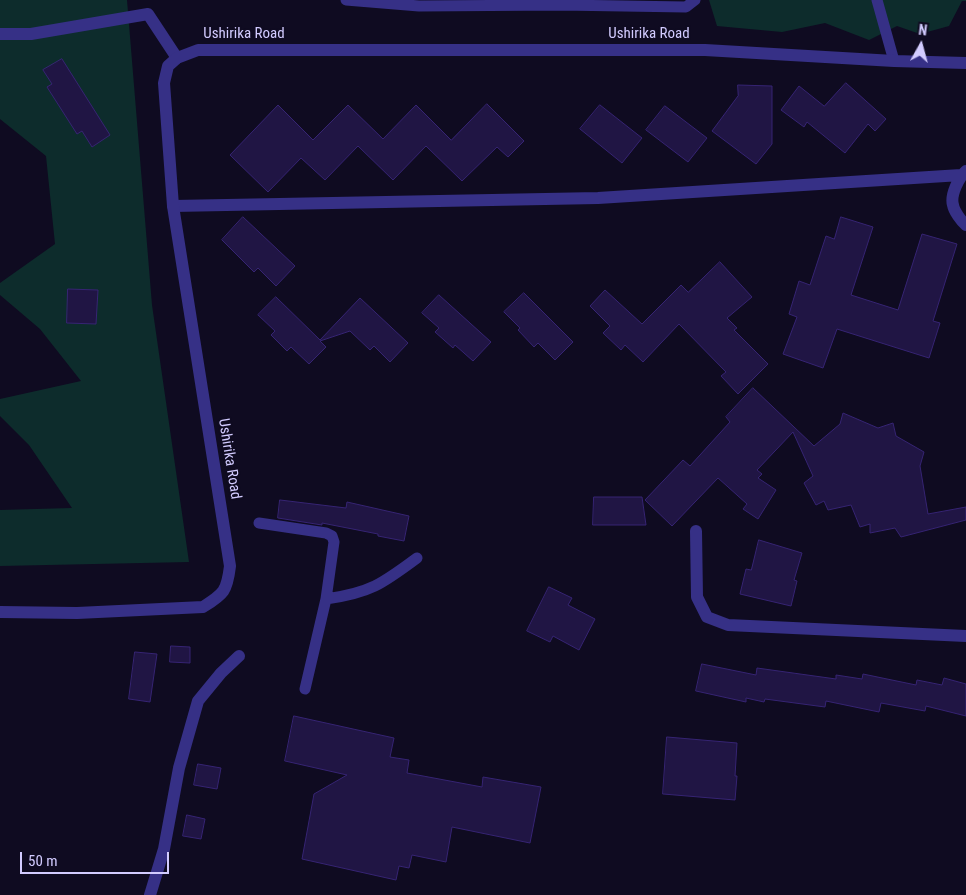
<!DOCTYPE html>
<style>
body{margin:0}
#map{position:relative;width:966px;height:895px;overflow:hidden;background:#0f0b21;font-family:"Roboto Condensed",sans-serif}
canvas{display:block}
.north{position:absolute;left:896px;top:20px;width:50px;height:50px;-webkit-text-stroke:4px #0f0b21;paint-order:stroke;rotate:7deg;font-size:14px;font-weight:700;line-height:20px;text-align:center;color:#d2cbff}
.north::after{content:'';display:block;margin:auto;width:18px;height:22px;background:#d2cbff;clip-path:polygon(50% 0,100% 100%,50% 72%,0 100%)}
.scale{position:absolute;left:20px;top:852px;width:149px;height:22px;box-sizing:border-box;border:2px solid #d2cbff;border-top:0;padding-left:6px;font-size:15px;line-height:18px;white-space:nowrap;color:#d2cbff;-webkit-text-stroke:4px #0f0b21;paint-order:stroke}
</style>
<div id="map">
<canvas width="966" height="895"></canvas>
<div class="north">N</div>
<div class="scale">50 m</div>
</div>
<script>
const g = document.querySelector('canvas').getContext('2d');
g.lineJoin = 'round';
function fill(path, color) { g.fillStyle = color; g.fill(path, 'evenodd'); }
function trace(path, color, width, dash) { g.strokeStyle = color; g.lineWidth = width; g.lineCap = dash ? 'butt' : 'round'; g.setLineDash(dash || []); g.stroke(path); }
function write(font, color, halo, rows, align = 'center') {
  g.font = font + ' "Roboto Condensed",sans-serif'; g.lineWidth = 4; g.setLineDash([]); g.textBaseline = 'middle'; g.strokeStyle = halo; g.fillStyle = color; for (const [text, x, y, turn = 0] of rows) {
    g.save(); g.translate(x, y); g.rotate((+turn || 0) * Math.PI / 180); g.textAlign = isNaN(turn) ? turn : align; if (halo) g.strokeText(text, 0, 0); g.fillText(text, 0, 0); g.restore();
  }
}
const green = new Path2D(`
 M0 0H127L152 305 189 562 0 566V510L72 508 29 445 0 416V399L81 381 40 329 0 295V283L55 244 46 156 0 119Z
 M709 0H966V1H962L949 26 920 34 897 26 869 40 825 23 782 32 717 26Z`);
const building = new Path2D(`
 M62 59 110 135 92 147 82 131 77 134 47 87 52 84 43 70Z
 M846 83 886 119 875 131 868 124 845 153 807 122 804 127 781 110 799 86 824 106Z
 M738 85 772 86V144L756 164 712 131 738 96Z
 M487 104 524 141 508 157 497 147 462 181 426 146 393 180 358 146 325 180 301 158 268 192 230 155 278 105 313 140 348 105 383 139 416 105 451 140Z
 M600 105 642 138 622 163 580 129Z
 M665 106 707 138 688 162 646 130Z
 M243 217 295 266 276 286 258 268 254 272 222 240Z
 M841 217 873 227 851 295 898 310 922 234 957 244 933 321 940 323 929 358 837 329 823 368 783 354 797 317 789 314 799 281 810 285 826 236 834 239Z
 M720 262 752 297 727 318 737 328 734 330 768 364 738 394 721 376 726 372 679 324 643 362 625 345 621 350 603 333 610 326 590 306 605 290 642 324 681 285 688 292Z
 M68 289 98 290 96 324 67 323Z
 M524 293 573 342 555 360 538 343 534 347 518 330 520 328 504 312Z
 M439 295 491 342 473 361 455 345 453 348 435 332 439 328 422 313Z
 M276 297 320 340 360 298 408 343 390 362 374 346 370 350 350 331 320 341 326 347 309 364 291 347 287 351 271 335 275 331 258 315Z
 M753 388 814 446 840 424 843 413 878 428 893 423 896 436 924 452 920 466 928 514 966 507V520L901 537 895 528 870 533V524L860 527 851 505 828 510 824 501 816 505 804 483 813 476 793 432 757 470 762 474 758 478 776 490 758 519 743 509 747 504 718 478 672 526 645 500 683 460 690 466 730 422 726 417Z
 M594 497H642L646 525H593Z
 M280 500 346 508 347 502 409 516 404 541 378 536V534L322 523V525L278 518Z
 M759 540 802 553 794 580 797 581 791 606 740 594 746 569 751 570Z
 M549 587 572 598 568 605 595 619 579 650 553 636 550 642 527 631Z
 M171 646 190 647V663L170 662Z
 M135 652 157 654 150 702 129 699Z
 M702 664 756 675 757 668 836 679V675L862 679 863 674 916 685 917 680 942 685 944 678 966 684V716L926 706 925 711 881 703 879 712 826 701 825 707 765 699 764 702 746 698V702L696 691Z
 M294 716 394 738 390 757 409 760 407 773 482 787 483 777 541 787 530 843 452 827 446 862 412 855 409 868 399 866 396 880 302 859 314 794 347 775 285 761Z
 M667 737 737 743 735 776H737L735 800 663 794Z
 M198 764 221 768 217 789 194 785Z
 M187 815 205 819 201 839 183 836Z`);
const service = new Path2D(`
 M346 0 419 6 561 5 686 7 695 0
 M877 0 894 61
 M259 523 326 533 332 536 334 542 326 599 305 689
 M326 599C370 593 382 584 417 558`);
const minor = new Path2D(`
 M0 34H31L148 14 177 58
 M966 171C959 177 950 195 953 205 954 211 961 221 966 225
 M173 206 598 198 961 175
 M696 531 697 597 707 617 728 625 966 636
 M150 895 164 849 179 768 198 701 221 673 239 656`);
const tertiary = new Path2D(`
 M0 612 77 613 203 607C224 594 227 591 230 566L173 206 164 83 168 66 177 58 198 50H705L894 61 966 63`);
const streetNames = [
 ["Ushirika Road",244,34],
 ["Ushirika Road",649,34],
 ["Ushirika Road",229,459,81]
];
fill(green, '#0d2c2c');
fill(building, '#201544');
trace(building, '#362473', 1);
trace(service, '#363086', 11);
trace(minor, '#363086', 12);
trace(tertiary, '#363086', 12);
write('15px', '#d2cbff', '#0f0b21', streetNames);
</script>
